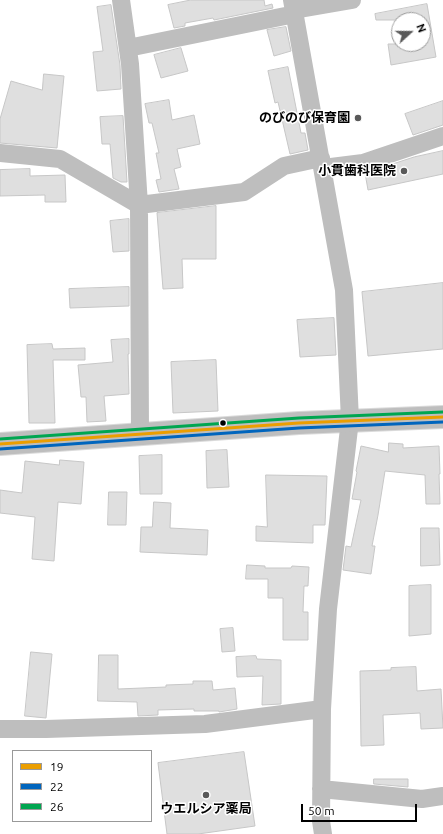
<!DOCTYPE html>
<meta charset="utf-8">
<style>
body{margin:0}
#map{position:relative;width:443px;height:834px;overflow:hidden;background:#fff;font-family:Ubuntu,sans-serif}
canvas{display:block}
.legend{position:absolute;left:12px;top:750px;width:140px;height:72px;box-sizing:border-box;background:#fff;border:1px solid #999;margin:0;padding:5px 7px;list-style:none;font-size:12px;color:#000}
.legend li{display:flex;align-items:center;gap:8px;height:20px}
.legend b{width:20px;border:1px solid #999}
.north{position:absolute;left:391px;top:12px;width:40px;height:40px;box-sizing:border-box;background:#fff;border:1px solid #999;border-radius:50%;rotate:69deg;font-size:11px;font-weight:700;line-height:16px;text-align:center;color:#000}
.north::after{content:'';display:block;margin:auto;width:14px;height:18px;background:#595959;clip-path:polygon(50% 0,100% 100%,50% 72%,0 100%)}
.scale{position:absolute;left:301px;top:804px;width:116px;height:18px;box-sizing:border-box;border:2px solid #000;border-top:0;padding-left:5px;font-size:12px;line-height:14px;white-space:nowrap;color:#000;-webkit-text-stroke:3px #fff;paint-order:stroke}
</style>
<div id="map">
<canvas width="443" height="834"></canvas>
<ul class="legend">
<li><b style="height:5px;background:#eb9e00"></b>19</li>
<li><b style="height:5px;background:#0065bd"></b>22</li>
<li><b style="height:5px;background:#00a651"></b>26</li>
</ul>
<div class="north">N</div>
<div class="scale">50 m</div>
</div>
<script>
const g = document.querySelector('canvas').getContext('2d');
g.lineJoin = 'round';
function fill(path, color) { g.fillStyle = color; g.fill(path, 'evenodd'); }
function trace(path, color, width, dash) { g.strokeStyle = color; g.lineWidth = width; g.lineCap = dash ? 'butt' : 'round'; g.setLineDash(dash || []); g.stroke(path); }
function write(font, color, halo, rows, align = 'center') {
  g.font = font + ' Ubuntu,"Noto Sans JP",sans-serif'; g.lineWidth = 3; g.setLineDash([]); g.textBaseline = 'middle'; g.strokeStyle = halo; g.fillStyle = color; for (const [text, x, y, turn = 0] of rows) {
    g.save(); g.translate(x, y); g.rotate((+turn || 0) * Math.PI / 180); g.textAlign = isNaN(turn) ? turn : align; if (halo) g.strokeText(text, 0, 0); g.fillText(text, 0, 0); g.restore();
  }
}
const building = new Path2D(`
 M191 0H264L265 6 272 4 273 8 214 20 213 18 185 23V26L174 28 168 5Z
 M427 4 436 57 391 65 388 44H423V20H376L375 14Z
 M111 5 120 65 121 89 97 91 93 52 103 51 97 7Z
 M286 27 291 51 274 56 267 30Z
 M181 48 188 71 161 78 154 55Z
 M288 67 301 133H305L308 150 290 154 278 102 275 103 268 71Z
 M44 74 64 76 57 148 0 143V119L11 81 42 90Z
 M169 100 172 120 194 115 200 144 177 149 181 167 174 169 179 189 159 192 156 180 161 179 156 153H159L152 123H149L145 104Z
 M443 101V125L413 135 405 114Z
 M123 116 127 182H121L113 178 110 144H102L100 117Z
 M443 151V174L368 190 365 173 414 157Z
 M30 169V176L65 175 66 202H45V195L0 196V170Z
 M216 206V259H182L183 288 163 289 157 213Z
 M129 219V251L113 252 110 221Z
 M443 283V349L368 356 362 292Z
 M129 287V306L70 308 69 289Z
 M334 318 336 355 300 357 297 320Z
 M129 339V354H128L129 394 104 396 106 421 87 422 86 397H81L78 365 113 362 111 340Z
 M52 344 53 349 85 348V360H53L55 423H29L27 345Z
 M216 360 218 411 173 413 171 362Z
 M389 443 403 444V448L439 446 440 474H439L440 504H426L425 475 385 471 378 515 372 546H375L371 574 343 570 346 546 351 547 361 500 352 499 357 472 356 471 361 446 388 452Z
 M227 450 229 487 207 488 206 451Z
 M162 455V494H140L139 456Z
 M60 460 84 462 81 504 58 502 54 561 32 559 35 517 0 513V490L22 493 25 461 59 465Z
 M266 475 327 476 325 525H313V543L256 541V526L267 527Z
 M109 492H127L126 525H108Z
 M154 502 171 503 170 528 208 530 207 555 140 552 141 527H152Z
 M421 528H439L440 565 421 566Z
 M247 565 265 566V568H291L292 566 309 567 308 586H304L303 612H308V640H283V598H268V579H246Z
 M431 585V634L409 636V586Z
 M233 628 235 651 222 652 220 629Z
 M31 652 52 654 46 718 25 716Z
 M99 655H118V689L166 687V685L193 684V681H212L213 690 235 688 237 709 219 712V711H194V709L158 710V715L138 716 137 702 98 701Z
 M256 656 257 659 281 660V704L262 705 263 676 237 677 236 657Z
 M416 667 417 691 441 689 443 728 421 729 420 713 383 715 384 745 361 746 360 671 391 670V668Z
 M244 752 255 826 198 834H167L158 763Z
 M374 779H408V787L374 784Z`);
const minor = new Path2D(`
 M121 0 130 64 139 205 140 435
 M292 0 344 290 350 420 328 609 322 709 321 821 323 834
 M294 10 352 0
 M128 48 295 14
 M0 153 60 159 139 205 244 192 284 166 321 158
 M323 168 363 163 443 136
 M0 729H46L205 724 322 709
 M321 789 422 799 443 796`);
const highway = new Path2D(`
 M0 444 299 423 443 417`);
const bus1 = new Path2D(`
 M0 444 299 423 443 417`);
const bus2 = new Path2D(`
 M0 449 299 428 443 422`);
const bus3 = new Path2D(`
 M0 439 299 418 443 412`);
const markers = [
 [358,118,4,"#595959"],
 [404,171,4,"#595959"],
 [223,423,3.5,"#000"],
 [206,795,4,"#595959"]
];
const poiNames = [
 ["のびのび保育園",350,118],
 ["小貫歯科医院",396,171],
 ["ウエルシア薬局",206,809,"center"]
];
fill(building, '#dfdfdf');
trace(building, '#c7c7c7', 1);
trace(highway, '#dbdbdb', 24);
trace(minor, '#bebebe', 18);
trace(highway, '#bebebe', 22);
trace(bus1, '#eb9e00', 3);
trace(bus2, '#0065bd', 3);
trace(bus3, '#00a651', 3);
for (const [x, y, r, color] of markers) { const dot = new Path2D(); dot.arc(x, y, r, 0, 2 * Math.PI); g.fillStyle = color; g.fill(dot); trace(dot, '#fff', 1.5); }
write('bold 13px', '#000', '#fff', poiNames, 'right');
</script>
